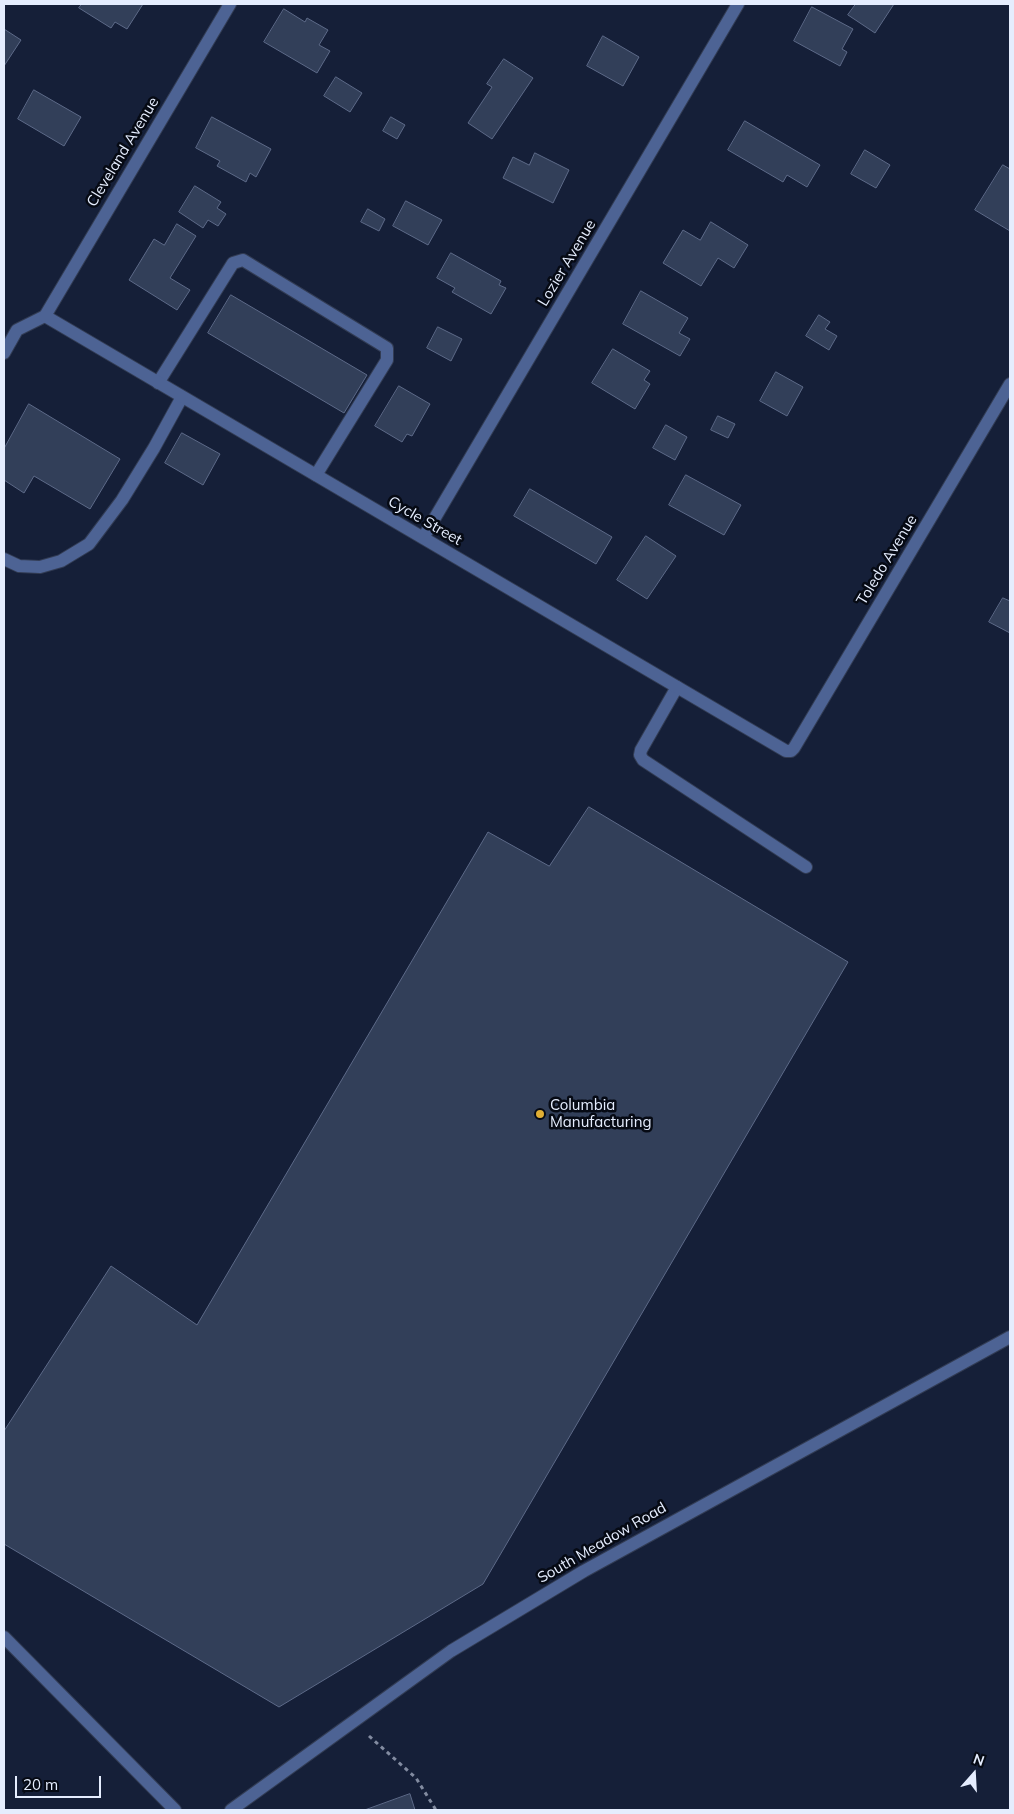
<!DOCTYPE html>
<style>
body{margin:0}
#map{position:relative;width:1014px;height:1814px;overflow:hidden;background:#151f38;font-family:Mulish,sans-serif}
canvas{display:block}
.frame{position:absolute;inset:0;border:5px solid #e5edfe;pointer-events:none}
.north{position:absolute;left:949px;top:1749px;width:50px;height:50px;-webkit-text-stroke:4px #060a14;paint-order:stroke;rotate:19deg;font-size:14px;font-weight:700;line-height:20px;text-align:center;color:#e5edfe}
.north::after{content:'';display:block;margin:auto;width:18px;height:22px;background:#e5edfe;clip-path:polygon(50% 0,100% 100%,50% 72%,0 100%)}
.scale{position:absolute;left:15px;top:1776px;width:86px;height:22px;box-sizing:border-box;border:2px solid #e5edfe;border-top:0;padding-left:6px;font-size:15px;line-height:18px;white-space:nowrap;color:#e5edfe;-webkit-text-stroke:4px #060a14;paint-order:stroke}
</style>
<div id="map">
<canvas width="1014" height="1814"></canvas>
<div class="frame"></div>
<div class="north">N</div>
<div class="scale">20 m</div>
</div>
<script>
const g = document.querySelector('canvas').getContext('2d');
g.lineJoin = 'round';
function fill(path, color) { g.fillStyle = color; g.fill(path, 'evenodd'); }
function trace(path, color, width, dash) { g.strokeStyle = color; g.lineWidth = width; g.lineCap = dash ? 'butt' : 'round'; g.setLineDash(dash || []); g.stroke(path); }
function write(font, color, halo, rows, align = 'center') {
  g.font = font + ' Mulish,sans-serif'; g.lineWidth = 5; g.setLineDash([]); g.textBaseline = 'middle'; g.strokeStyle = halo; g.fillStyle = color; for (const [text, x, y, turn = 0] of rows) {
    g.save(); g.translate(x, y); g.rotate((+turn || 0) * Math.PI / 180); g.textAlign = isNaN(turn) ? turn : align; if (halo) g.strokeText(text, 0, 0); g.fillText(text, 0, 0); g.restore();
  }
}
const building = new Path2D(`
 M82 4H143L127 29 115 22 111 28 79 8Z
 M856 4H894L875 33 848 15Z
 M812 7 853 29 842 49 847 52 840 66 794 41Z
 M284 9 305 22 307 18 328 30 319 45 330 51 317 73 264 42Z
 M4 29 21 40 4 66Z
 M603 36 639 57 623 86 587 66Z
 M504 59 533 78 492 139 468 123 492 87 487 84Z
 M336 77 362 93 350 112 324 96Z
 M34 90 81 117 64 146 18 119Z
 M212 117 271 149 256 177 250 173 246 182 217 166 220 161 196 148Z
 M391 117 405 125 397 139 383 131Z
 M745 121 820 165 807 187 787 175 783 182 728 150Z
 M865 150 890 165 876 188 851 174Z
 M535 153 569 170 553 203 503 178 513 157 529 165Z
 M1003 165 1010 169V231L975 210Z
 M195 186 221 202 217 208 226 214 218 226 208 220 203 228 179 212Z
 M406 201 442 220 428 245 393 226Z
 M368 209 385 219 379 231 361 222Z
 M711 222 748 245 734 268 718 258 701 286 663 263 683 230 700 240Z
 M177 224 196 236 170 278 190 290 177 310 129 280 154 239 164 245Z
 M451 253 501 281 499 285 506 288 491 314 452 292 455 288 437 278Z
 M641 291 688 318 679 333 690 339 680 356 623 324Z
 M231 295 367 375 344 413 208 333Z
 M819 315 830 322 825 329 837 336 829 350 806 336Z
 M438 327 462 339 451 361 427 348Z
 M613 349 650 371 644 380 650 384 635 409 592 383Z
 M776 372 803 387 787 416 760 401Z
 M399 386 430 404 412 436 407 434 402 442 375 426Z
 M29 404 120 459 90 509 34 476 24 493 4 480V449Z
 M718 416 735 424 728 438 711 430Z
 M666 425 687 437 675 460 653 448Z
 M182 433 220 454 203 485 165 463Z
 M686 475 741 505 724 535 669 505Z
 M530 489 612 537 596 564 514 516Z
 M646 536 676 556 647 599 617 580Z
 M1003 598 1010 601V633L989 622Z
 M589 807 848 962 483 1584 279 1707 4 1544V1431L111 1266 197 1325 488 832 549 866Z
 M410 1794 415 1810H365Z`);
const path = new Path2D(`
 M369 1736 416 1778 436 1810`);
const service = new Path2D(`
 M4 353 17 330 45 316
 M158 383 233 263 243 260 387 348V360L316 475
 M4 559 19 566 40 567 61 561 89 544 122 500 154 448 182 397
 M677 687 641 750 640 755 643 760 806 867
 M4 1637 175 1810`);
const minor = new Path2D(`
 M230 4 45 316 786 751H791L794 748 1010 384
 M423 538 738 4
 M231 1810 451 1651 584 1571 1010 1337`);
const markers = [
 [540,1114,5,"#e1af34"]
];
const streetNames = [
 ["Cleveland Avenue",123,152,-59],
 ["Lozier Avenue",567,263,-59],
 ["Cycle Street",425,521,30],
 ["Toledo Avenue",887,560,-59],
 ["South Meadow Road",602,1543,-30]
];
const poiNames = [
 ["Columbia",550,1105],
 ["Manufacturing",550,1122]
];
fill(building, '#323f59');
trace(building, '#5d6a88', 1);
trace(service, '#323c54', 14);
trace(minor, '#323c54', 14);
trace(path, '#828ba0', 3, [4, 4]);
trace(service, '#4d6394', 12);
trace(minor, '#4d6394', 12);
for (const [x, y, r, color] of markers) { const dot = new Path2D(); dot.arc(x, y, r, 0, 2 * Math.PI); g.fillStyle = color; g.fill(dot); trace(dot, '#060a14', 2); }
write('15px', '#e5edfe', '#060a14', streetNames);
write('15px', '#e5edfe', '#060a14', poiNames, 'left');
</script>
